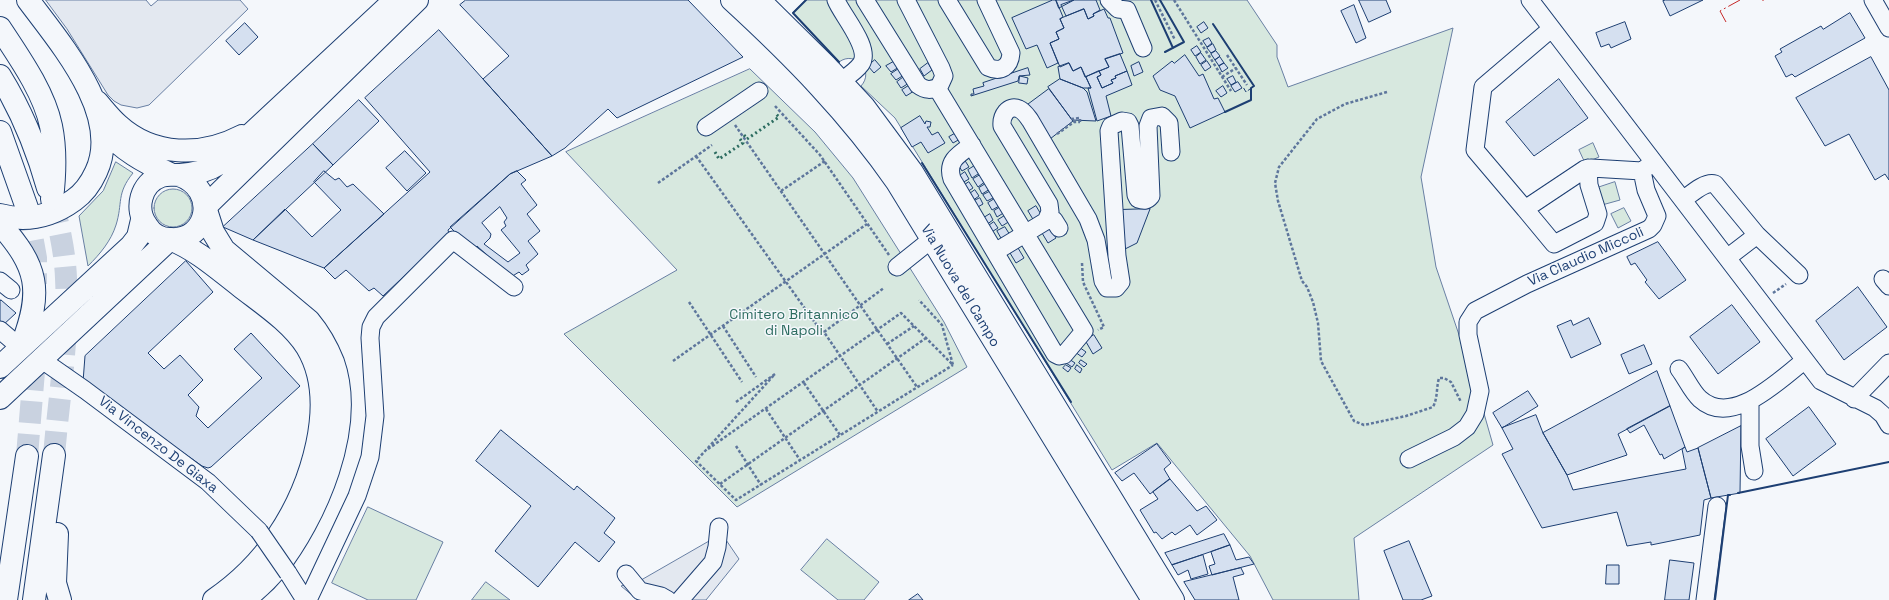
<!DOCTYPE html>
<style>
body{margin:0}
canvas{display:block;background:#f4f7fb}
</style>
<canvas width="1889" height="600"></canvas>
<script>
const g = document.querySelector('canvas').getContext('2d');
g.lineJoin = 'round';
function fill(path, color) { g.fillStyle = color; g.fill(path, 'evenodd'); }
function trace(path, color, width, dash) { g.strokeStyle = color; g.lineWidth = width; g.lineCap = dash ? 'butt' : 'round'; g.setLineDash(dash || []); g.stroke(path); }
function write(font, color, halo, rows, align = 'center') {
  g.font = font + ' "Space Grotesk",sans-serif'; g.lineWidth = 3; g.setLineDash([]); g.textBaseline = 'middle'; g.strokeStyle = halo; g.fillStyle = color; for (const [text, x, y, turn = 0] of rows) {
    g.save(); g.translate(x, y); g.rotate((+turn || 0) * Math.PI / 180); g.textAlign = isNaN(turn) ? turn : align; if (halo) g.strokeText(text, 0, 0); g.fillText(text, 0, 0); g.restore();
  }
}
const green = new Path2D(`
 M806 0H1247L1277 45V57L1288 87 1453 28 1421 177 1436 267 1475 382 1493 445 1354 538 1359 600H1273L1250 556 1157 443 1112 470 895 118 861 86C875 71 855 50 839 62L793 13Z
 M750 69 815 132 853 178 944 322 967 367 737 507 564 334 677 270 566 152Z
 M1593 143 1599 157 1585 163 1579 150Z
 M116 162 133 173C116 194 123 203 116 225 111 241 100 254 88 266L79 216 103 191Z
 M1615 182 1620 200 1602 205 1597 188Z
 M154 208a19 19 0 1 1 38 0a19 19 0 1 1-38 0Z
 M1624 208 1631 221 1618 228 1611 214Z
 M368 507 443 542 416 600H368L332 583Z
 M827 539 879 582 864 600H838L801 570Z
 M486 582 510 600H472Z`);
const parking = new Path2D(`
 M46 0H146L151 6 158 0H240L248 9 149 105 137 108 121 105 114 101 108 95 67 29Z
 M722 534 739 559 706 600H638L621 586 641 580Z`);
const building = new Path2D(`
 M466 0H688L743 57 617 118 608 109 565 148 552 156 483 79 509 56 460 5Z
 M1053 0H1056L1063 17 1060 19 1064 28 1056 32 1059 39 1050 43 1058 63 1047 68 1037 45 1026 49 1012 18Z
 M1056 0H1074L1059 8Z
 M1074 0H1096L1100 10 1093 14 1094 16 1088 19 1084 9 1066 16 1061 5Z
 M1359 0H1386L1391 12 1369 22Z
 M1666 0H1703L1670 16 1663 1Z
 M1354 5 1366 38 1356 43 1341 11Z
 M1084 9 1088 19 1094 16 1093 14 1104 9 1108 18H1110L1123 53 1105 59 1109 67 1085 77 1081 67 1073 71 1069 63 1060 67 1050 43 1059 39 1056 32 1064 28 1060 19Z
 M1850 13 1865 38 1795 77 1792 74 1786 77 1775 56 1782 52 1780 49 1821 26 1823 29Z
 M1204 22 1208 28 1201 33 1197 27Z
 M1625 22 1631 39 1611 48 1609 44 1601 47 1596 33Z
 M245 23 258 37 239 55 226 41Z
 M439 30 552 156 510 174 448 230 449 234 383 296 374 288 369 291 346 270 335 279 324 268 430 172 365 98Z
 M1209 38 1212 43 1207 47 1203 41Z
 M1213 44 1216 50 1211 53 1207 48Z
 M1197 46 1201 52 1195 56 1191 50Z
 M1216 51 1220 56 1215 60 1211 54Z
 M1201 53 1206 60 1200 64 1196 57Z
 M1120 54 1127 71 1115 76 1116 78 1111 80 1113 83 1102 88 1097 77 1101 75 1099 71 1109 67 1105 59Z
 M1185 55 1199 76 1203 74 1214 99 1218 98 1225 112 1190 128 1175 96 1160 90 1153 76 1172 61 1174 63Z
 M1220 57 1224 63 1219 66 1215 60Z
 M1871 57 1889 90V180L1885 174 1875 180 1849 134 1825 146 1796 98Z
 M875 60 881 67 874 73 868 66Z
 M895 61 899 67 891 72 886 66Z
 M1207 61 1211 67 1205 71 1201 65Z
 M1139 62 1143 72 1134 76 1131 66Z
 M928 63 932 70 924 76 920 69Z
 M1069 63 1073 71 1081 67 1091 88H1083L1060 79 1058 67Z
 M1224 63 1228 68 1222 72 1219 66Z
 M900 68 904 75 896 80 891 74Z
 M1028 68 1030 75 1019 76 1018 81 971 96V94H974L973 89 984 86 983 83Z
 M1099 71 1101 75 1097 77 1102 88 1113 83 1111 80 1116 78 1115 76 1127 71 1132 85 1106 96 1111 116 1097 121 1088 88H1091L1086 77Z
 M905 76 909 83 901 88 897 82Z
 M1020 76 1028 78 1027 84 1019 83Z
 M1233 76 1236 82 1231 85 1227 79Z
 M1060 79 1083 88 1087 92 1096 121 1072 120 1048 87Z
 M1559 79 1588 118 1534 156 1506 122Z
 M1238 82 1242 88 1235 92 1231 86Z
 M910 85 914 91 906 96 902 90Z
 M1223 86 1227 93 1221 97 1216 91Z
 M1049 89 1073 121 1050 139 1026 106Z
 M359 100 379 121 333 165 313 144Z
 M920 116 925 124 926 121 931 122 930 127H927L932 135 938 132 945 143 928 153 921 142 912 147 901 128Z
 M956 133 960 139 953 143 949 137Z
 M313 144 333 165 253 240 223 227Z
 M405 151 426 173 407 191 386 168Z
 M964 159 969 167 962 171 957 163Z
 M976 165 981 172 972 178 968 170Z
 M324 171 335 180 339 178 347 187 353 184 384 214 324 268 253 240 285 209 312 237 341 210 314 182Z
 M517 171 526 180 521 184 537 205 527 214 540 231 528 241 538 254 526 265 529 270 522 275 519 272 511 277 477 246 473 250 450 227 510 174ZM500 207 507 218 504 222 506 226 501 230 520 253 508 262 484 244 490 238 491 234 482 223Z
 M965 172 969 179 962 183 958 177Z
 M982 174 986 181 978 187 973 179Z
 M969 182 973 188 967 192 963 186Z
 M987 183 990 189 982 194 979 188Z
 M975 190 979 196 972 201 968 195Z
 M991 191 995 197 987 201 983 195Z
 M980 198 983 204 976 208 972 202Z
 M996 198 1001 205 992 210 988 203Z
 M1002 206 1005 212 997 217 994 211Z
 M1036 206 1042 216 1034 221 1028 211Z
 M1150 209 1137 243 1123 250 1117 210Z
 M990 214 993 220 986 225 982 219Z
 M1006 215 1010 221 1002 226 998 220Z
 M994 222 998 228 990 233 987 227Z
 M1005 227 1010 235 1002 240 997 231Z
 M1050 228 1056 238 1048 243 1042 233Z
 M1658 242 1686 280 1659 299 1645 282 1647 280 1635 263 1631 265 1627 257Z
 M1018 248 1024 258 1016 263 1010 253Z
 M186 261 213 292 148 353 164 369 180 355 203 380 188 395 199 407 196 416 208 428 262 378 234 349 251 333 300 386 211 467 208 468 202 466 83 382 85 356Z
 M1858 287 1887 327 1844 360 1816 321Z
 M1 300 16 313 2 326 0 324V302Z
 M1732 305 1760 342 1718 374 1690 337Z
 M1589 318 1601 344 1571 358 1557 326 1571 320 1573 325Z
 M1094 335 1102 348 1093 354 1085 340Z
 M1644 345 1652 364 1629 374 1621 355Z
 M1079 347 1086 352 1082 357 1075 352Z
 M1069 359 1075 363 1072 367 1066 363Z
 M1081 360 1087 364 1084 367 1079 363Z
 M1066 365 1071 368 1068 372 1063 368Z
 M1077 365 1082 369 1080 373 1075 369Z
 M1657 371 1670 406 1618 434 1627 455 1567 475 1543 433Z
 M1528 391 1538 406 1502 428 1493 413Z
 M1670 406 1685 447 1664 459 1662 454 1660 455 1644 425 1630 433 1627 429Z
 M1809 407 1836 444 1793 476 1766 439Z
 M1536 415 1543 433 1567 475 1573 490 1686 469 1682 449 1685 447 1687 452 1698 448 1711 498 1704 500 1700 535 1651 545V542L1627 546 1617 512 1542 528 1502 454 1513 449 1502 428Z
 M1741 426 1740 493 1711 498 1698 448Z
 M501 430 574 490 577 486 615 518 604 533 615 542 599 562 575 542 538 587 495 551 531 506 476 461Z
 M1157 444 1171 463 1164 469 1170 479 1150 494 1134 473 1122 481 1115 473Z
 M1170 479 1197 511 1206 506 1217 520 1197 535 1190 525 1175 535 1172 532 1162 539 1156 532 1154 533 1140 510 1158 499 1153 492Z
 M1224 534 1230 545 1172 565 1165 553Z
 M1409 541 1432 596 1421 600H1403L1384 551Z
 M1230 545 1236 560 1249 557 1254 564 1212 575 1209 566 1215 564 1211 552Z
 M1203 555 1208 574 1191 579 1188 570 1178 575 1172 565Z
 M1670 560 1694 563 1689 600H1665Z
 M1607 565H1619V584H1606Z
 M1241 568 1244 574 1233 577 1239 600H1195L1184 582Z
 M918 594 923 600H909Z`);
const highwayTunnel = new Path2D(`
 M53 202C59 227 65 252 66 278 69 337 59 397 54 455
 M27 208 36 258V284
 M27 456 37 335V319`);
const path = new Path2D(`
 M1155 0 1175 40
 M1174 0 1231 91
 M1227 55 1247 85
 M1222 77 1236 68
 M1387 92 1345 104 1317 119 1279 167 1275 183 1278 201 1302 281 1307 287 1313 302 1318 323 1321 361 1354 421 1364 425 1406 416 1433 407C1438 397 1436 389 1439 378H1444L1451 382 1461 402
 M775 106 820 155 889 255
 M1071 119 1080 118V122
 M735 125 917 387
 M1057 134 1074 122H1080
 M696 156 821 331 824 332 878 412
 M658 183 712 145
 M781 191 825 161
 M1082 263 1083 282 1104 327 1098 330
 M1773 293 1786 284
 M689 302 742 382
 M723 326 756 377
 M824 332 884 288
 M887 344 914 326
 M673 361 867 224
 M804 383 840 435
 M736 402 775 374 696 461 736 500 953 365
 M766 409 800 460
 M736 446 761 485
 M708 449 901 313 953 365 942 325 919 300
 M720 484 926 338`);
const minor = new Path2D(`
 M836 0C841 14 872 48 861 64 856 71 847 77 840 82
 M865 0 918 85C926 91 931 90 939 87L944 76 941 68 906 0
 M947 0 988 67C1001 73 1010 67 1011 53L986 0
 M1109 0 1118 9 1127 10 1143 48
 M1530 0 1821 381 1875 408 1883 415 1889 425
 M1873 0 1889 28
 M1551 29 1483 87 1475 150 1525 209 1585 169 1591 168 1642 171 1651 164
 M937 88 1084 331 1064 355 1059 356 1055 354 952 179C946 161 959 154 972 145
 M706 127 759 91
 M1683 200C1691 194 1705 181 1715 184L1757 235
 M1525 209 1554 244 1595 223 1598 214 1589 185 1588 168
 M1048 217 1054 220 1059 228
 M995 252 1046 221 1050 212 1049 204 1002 126C1001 116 1008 104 1019 109 1024 111 1027 116 1030 120L1088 219 1096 240 1103 281 1107 288H1116L1121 282 1117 256 1109 131 1111 126 1122 121 1128 122 1130 126 1136 195 1138 199C1144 201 1147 201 1151 196L1148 126 1151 118 1162 116 1169 123 1171 152
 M1727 258 1757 235 1799 275
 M897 267 932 239
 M1883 279 1889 286
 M0 281 11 290
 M0 330 21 348
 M42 360 85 390 208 482 259 531
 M1679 369C1686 378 1692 392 1700 399 1732 428 1779 380 1804 361
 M1854 399 1889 363
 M1750 401V446L1754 471
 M1409 459 1454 437 1467 427 1475 414 1480 391 1468 335V322L1475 311 1527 284 1649 229 1653 225 1657 216 1646 190 1642 171
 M288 573 305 600
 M626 574 640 591 661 596 668 600
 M308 600 357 496 370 457 375 416 370 338 371 327 376 317 453 240 514 287
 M680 600 713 562 717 547 719 527
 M1705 600 1717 506`);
const major = new Path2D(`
 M732 0C793 56 850 114 897 182L1153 600
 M759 0 825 65 864 107 912 172 1173 600
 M97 102C104 110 110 118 118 125 153 157 202 157 242 136
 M103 128C122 150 144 162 170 174
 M179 175C219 189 209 242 170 239 161 239 152 234 147 226 134 209 141 183 161 176 167 174 173 175 180 175 194 174 208 171 220 163L395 0
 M205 207 417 0
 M0 215C27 222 52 216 74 200 84 193 91 183 96 172 123 115 60 43 28 0
 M0 224C38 267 43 290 22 345
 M0 367 131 246 138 237 142 220
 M0 398 170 239`);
const highway = new Path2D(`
 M0 28C19 57 44 92 51 126 56 150 55 174 52 199
 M0 76C21 110 37 149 48 188
 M0 132 27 208
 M205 207 213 232 224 250 309 321C319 333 327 347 333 362 356 427 316 518 276 569 267 580 255 591 243 600
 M170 239C197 250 218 269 240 286 263 304 291 322 307 347 340 402 311 487 278 536 261 561 239 583 214 600
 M57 534 55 583 60 600
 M6 600 27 456
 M34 600 54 455`);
const minorBridge = new Path2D(`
 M259 531 288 573`);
const hedge = new Path2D(`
 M744 135 747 139 779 117 775 113
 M715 152 719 159 743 143 740 139`);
const fence = new Path2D(`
 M1213 24 1254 86 1246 92 1243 87`);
const wall = new Path2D(`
 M806 0 793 13 839 62
 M1151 0 1173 48
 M1160 0 1184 42 1165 52
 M1213 24 1254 86 1251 88V100L1225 112
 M922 163 1071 402
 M1738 493 1889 462
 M1715 600 1728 495H1730`);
const power = new Path2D(`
 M1763 1V0
 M1726 22 1720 11 1740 0`);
const streetNames = [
 ["Via Claudio Miccoli",1586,257,-24],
 ["Via Nuova del Campo",960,286,59],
 ["Via Vincenzo De Giaxa",158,445,38]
];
const parkNames = [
 ["Cimitero Britannico",794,315],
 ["di Napoli",794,331]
];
fill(green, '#d7e8df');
trace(green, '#687fa3', 1);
fill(parking, '#e3e8f0');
trace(parking, '#687fa3', 1);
fill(building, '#d5e0f0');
trace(building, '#1d3f73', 1);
trace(highwayTunnel, '#c9d2e0', 22, [22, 11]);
trace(minor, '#1d3f73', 19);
trace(major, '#1d3f73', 24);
trace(highway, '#1d3f73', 24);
trace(path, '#5e769c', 2.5, [3, 2]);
trace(minor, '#f4f7fb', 17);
trace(major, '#f4f7fb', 22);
trace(highway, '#f4f7fb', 22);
trace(minorBridge, '#1d3f73', 19, []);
trace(minorBridge, '#f4f7fb', 17);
trace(hedge, '#2c6c60', 3, [2, 3]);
trace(fence, '#1d3f73', 1, [5, 2]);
trace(wall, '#1d3f73', 2);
trace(power, '#c62828', 1, [14, 3, 2, 3]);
write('14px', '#1d3f73', '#f4f7fb', streetNames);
write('14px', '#2c6c60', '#f4f7fb', parkNames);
</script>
